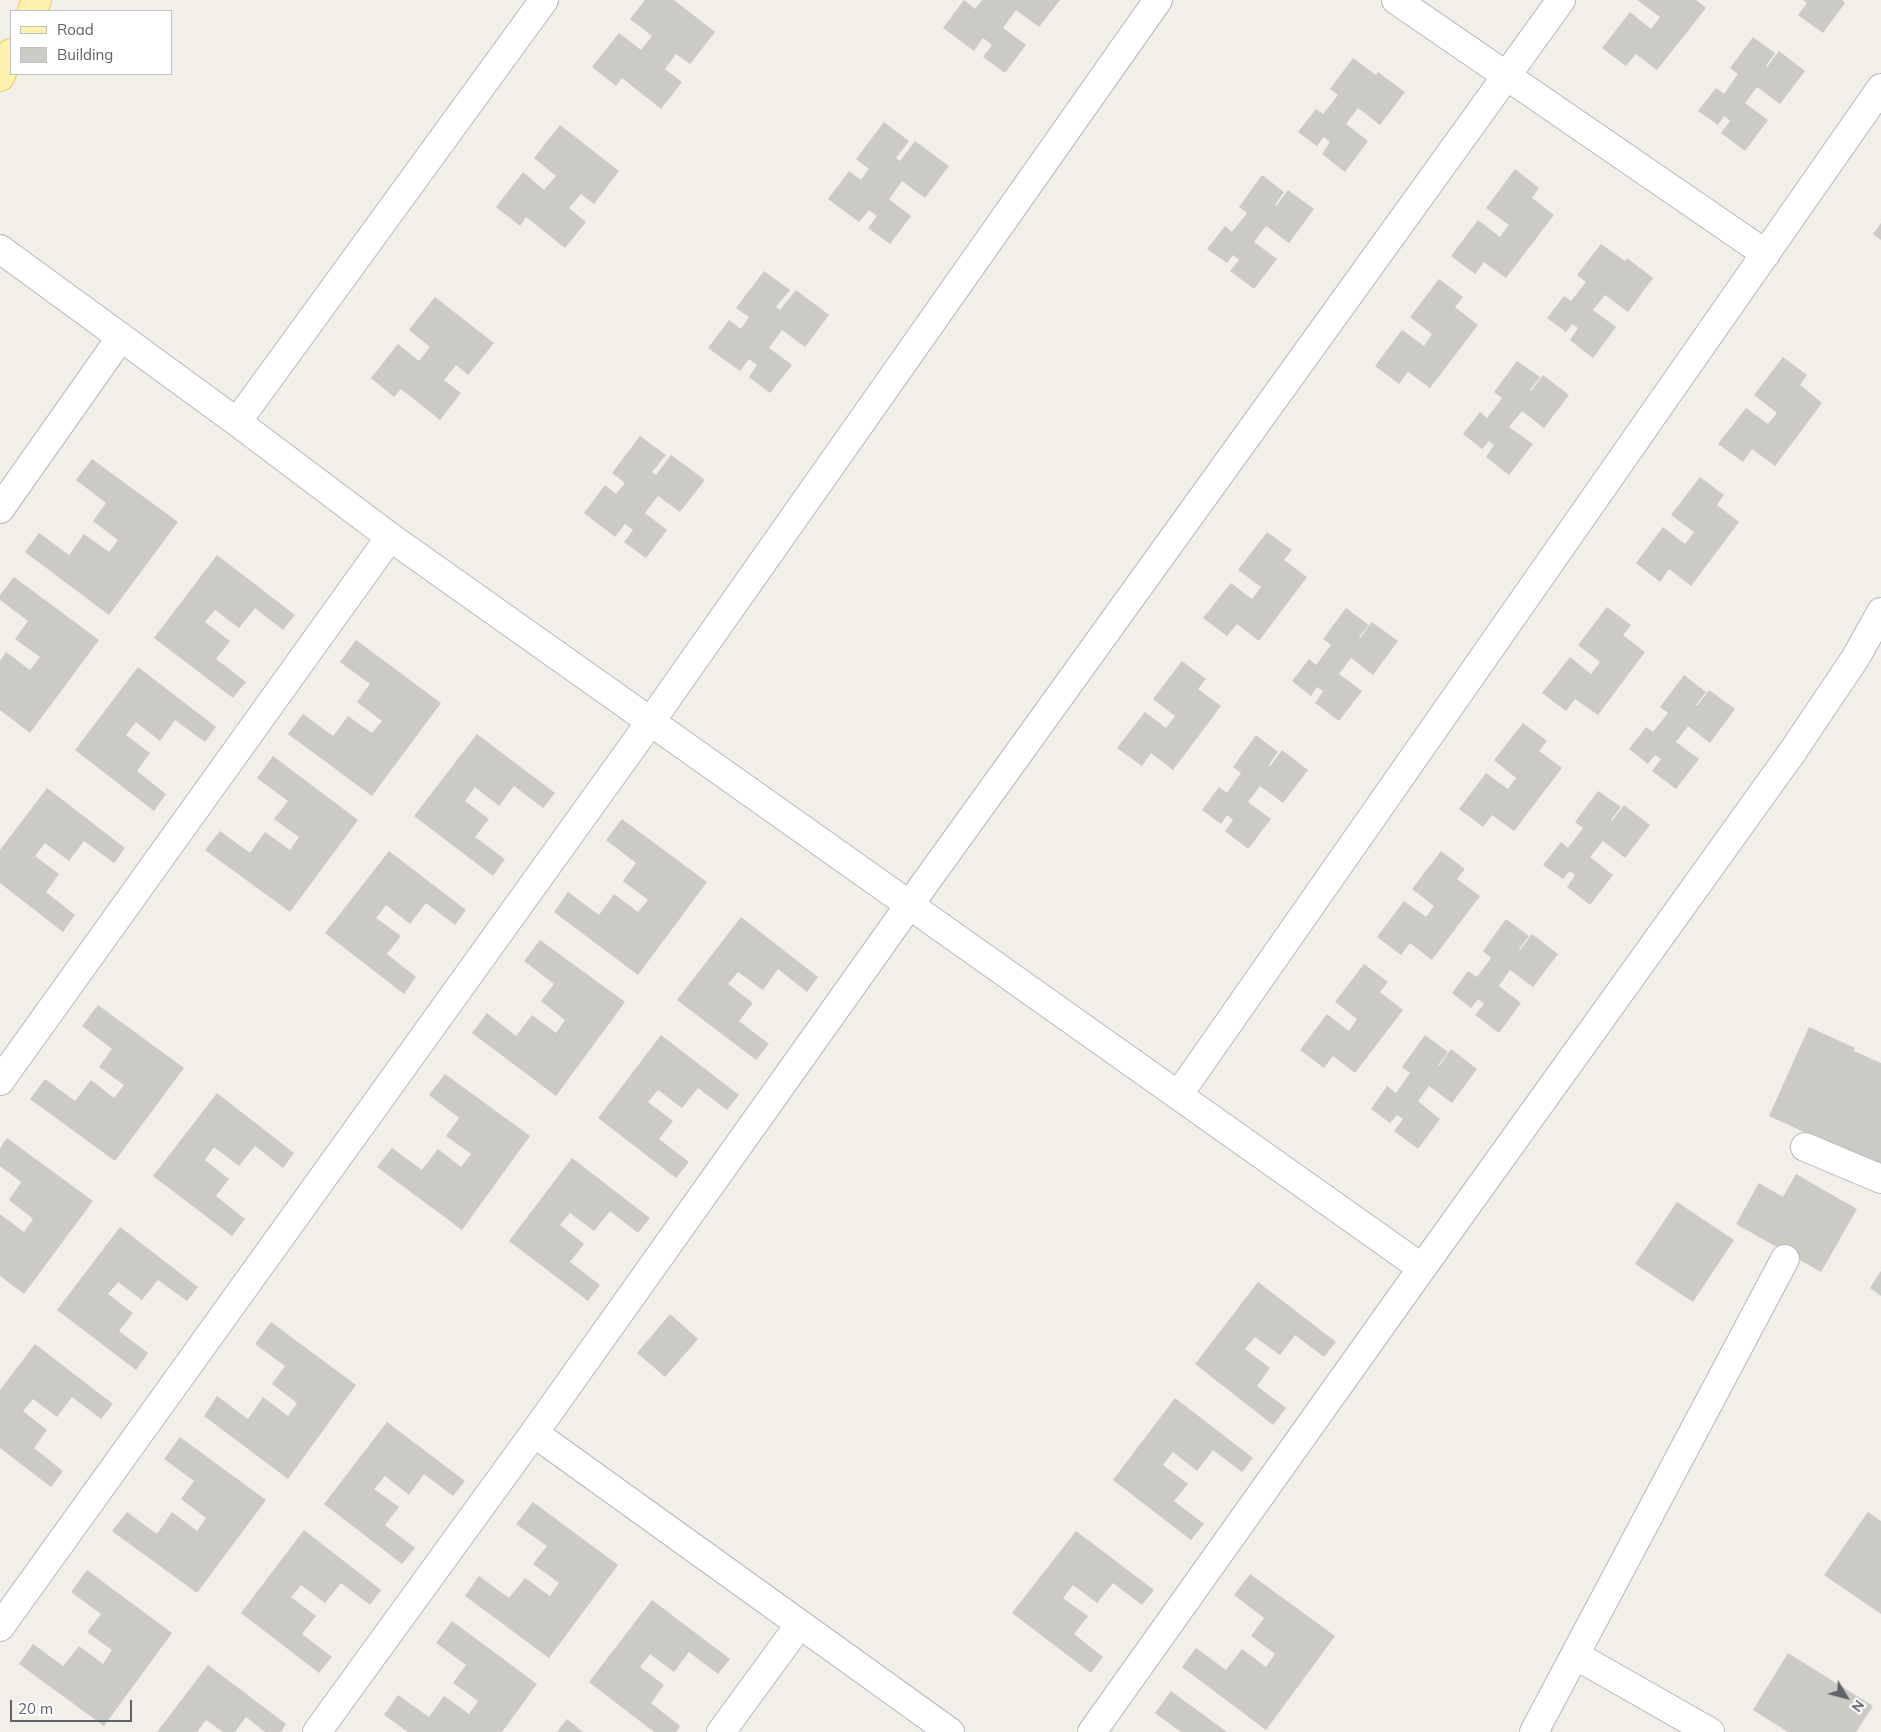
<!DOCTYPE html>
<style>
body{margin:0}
#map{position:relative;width:1881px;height:1732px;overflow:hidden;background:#f1efe8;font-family:Mulish,sans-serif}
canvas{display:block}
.legend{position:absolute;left:10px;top:10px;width:162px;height:65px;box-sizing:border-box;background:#fff;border:1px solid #bfc1c3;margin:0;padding:6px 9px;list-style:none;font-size:15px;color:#5f6368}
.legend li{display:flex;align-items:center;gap:10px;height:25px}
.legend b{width:25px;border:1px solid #bfc1c3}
.north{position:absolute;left:1821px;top:1672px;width:50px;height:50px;-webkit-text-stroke:4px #fff;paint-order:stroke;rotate:127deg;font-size:14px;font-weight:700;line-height:20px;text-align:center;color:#5f6368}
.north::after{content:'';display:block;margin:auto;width:18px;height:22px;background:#5f6368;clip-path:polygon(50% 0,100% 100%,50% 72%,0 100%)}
.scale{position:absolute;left:10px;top:1700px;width:122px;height:22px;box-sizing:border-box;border:2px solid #5f6368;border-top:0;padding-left:6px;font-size:15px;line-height:18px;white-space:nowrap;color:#5f6368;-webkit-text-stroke:4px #fff;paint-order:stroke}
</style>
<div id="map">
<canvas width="1881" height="1732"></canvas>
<ul class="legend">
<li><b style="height:6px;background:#fff2af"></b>Road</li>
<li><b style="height:14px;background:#cccac5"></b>Building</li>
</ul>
<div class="north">N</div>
<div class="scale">20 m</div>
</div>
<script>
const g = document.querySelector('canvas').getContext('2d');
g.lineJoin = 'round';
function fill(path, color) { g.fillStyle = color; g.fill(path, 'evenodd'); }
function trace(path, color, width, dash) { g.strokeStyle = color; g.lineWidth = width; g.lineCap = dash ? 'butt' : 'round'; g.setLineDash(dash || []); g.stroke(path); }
const building = new Path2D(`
 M645 0H674L715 32 690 64 676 54 665 69 682 82 661 109 622 78 616 86 592 67 619 33 641 50 652 36 630 19Z
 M964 0 975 9 982 0H1060L1039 27 1016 10 1003 28 1026 45 1005 73 983 57 992 45 983 38 974 51 943 28Z
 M1637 0H1696L1706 8 1657 70 1636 54 1626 66 1602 48 1630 12 1651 29 1660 17Z
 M1803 0H1842L1845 3 1823 33 1798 15 1807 3Z
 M1753 37 1775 53 1766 66 1767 67 1779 51 1805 71 1780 104 1757 87 1745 103 1768 120 1745 151 1721 133 1730 121 1724 116 1718 125 1698 111 1716 88 1724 94 1738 74 1730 68Z
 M1353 58 1376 75 1378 72 1405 92 1380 125 1358 108 1346 124 1368 141 1345 172 1322 154 1330 142 1324 137 1317 146 1298 132 1316 109 1323 114 1338 95 1330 89Z
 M884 122 909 141 896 158 900 161 915 141 949 166 925 198 902 181 889 199 911 216 890 244 868 228 877 216 869 210 859 222 828 199 849 171 861 180 869 169 856 159Z
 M560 125 619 171 594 204 581 194 569 208 586 222 565 248 526 217 520 226 496 207 523 172 544 190 556 176 534 158Z
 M1515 169 1539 188 1532 198 1554 215 1506 278 1484 262 1475 274 1451 256 1478 220 1500 237 1509 225 1486 208Z
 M1262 175 1284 192 1275 205 1276 206 1288 190 1314 209 1289 243 1266 226 1254 242 1277 259 1254 289 1230 271 1239 260 1233 255 1227 263 1207 249 1225 226 1232 232 1247 213 1239 207Z
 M1881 223V240L1873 234Z
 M1601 244 1625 261 1627 258 1653 278 1628 312 1605 295 1593 310 1616 327 1593 358 1570 340 1578 328 1572 324 1566 332 1547 318 1564 296 1571 301 1586 282 1577 275Z
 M764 271 790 290 776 307 780 310 796 290 829 315 805 347 782 330 769 348 792 365 770 393 749 377 757 365 749 359 740 371 708 348 729 320 741 329 749 317 736 308Z
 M1439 279 1463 297 1455 307 1478 325 1430 388 1408 372 1399 384 1375 366 1402 330 1424 346 1432 334 1410 317Z
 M435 297 494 343 468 375 456 365 444 380 461 393 440 420 401 389 394 397 371 378 398 344 419 361 430 347 409 330Z
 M1783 357 1807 375 1800 385 1822 403 1775 466 1752 449 1743 462 1718 444 1746 408 1768 424 1777 413 1754 395Z
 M1517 361 1540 377 1530 390 1531 391 1543 375 1569 395 1544 428 1522 411 1509 427 1533 444 1509 475 1486 457 1494 445 1489 441 1482 449 1463 434 1480 412 1487 418 1502 398 1494 392Z
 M640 436 666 455 652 472 656 475 671 455 705 480 680 512 658 496 645 513 667 530 646 558 624 542 633 530 625 524 615 537 584 513 605 485 616 494 625 483 612 473Z
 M92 459 178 522 109 615 25 552 39 533 69 555 84 534 109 552 118 540 93 521 106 503 76 480Z
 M1700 477 1724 495 1717 505 1739 522 1691 586 1669 569 1660 582 1636 563 1663 527 1685 544 1694 532 1671 515Z
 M1267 532 1292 550 1284 560 1307 577 1259 641 1237 624 1227 636 1203 618 1231 583 1252 599 1261 587 1238 570Z
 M217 555 295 615 283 630 255 608 239 628 215 610 205 622 230 641 216 659 246 682 233 698 154 638Z
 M14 577 99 640 30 733 0 710V661L6 652 30 670 40 657 15 639 28 621 0 600V595Z
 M1607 607 1631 625 1623 635 1645 652 1598 715 1575 699 1566 711 1542 693 1570 657 1591 674 1600 662 1578 645Z
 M1346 608 1369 625 1359 637 1360 638 1372 622 1398 641 1373 675 1351 658 1339 674 1362 691 1339 721 1315 703 1323 691 1317 687 1311 696 1292 681 1309 659 1316 665 1331 645 1323 639Z
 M356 640 441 703 372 796 288 734 303 714 333 736 348 716 372 733 382 721 357 702 370 684 340 662Z
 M1182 661 1206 679 1198 689 1221 706 1173 770 1151 753 1142 766 1117 748 1145 712 1166 728 1175 716 1153 699Z
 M138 667 216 727 205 742 175 720 160 741 136 722 126 735 150 753 137 771 166 794 154 811 75 750Z
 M1684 675 1706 692 1696 705 1697 706 1709 690 1735 709 1710 743 1688 726 1676 742 1699 759 1676 789 1652 771 1661 759 1655 755 1648 764 1629 749 1646 727 1653 732 1668 713 1660 707Z
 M1523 723 1547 741 1539 751 1562 768 1514 831 1492 815 1483 827 1459 809 1486 773 1508 789 1516 778 1494 760Z
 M477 734 555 793 543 808 514 786 499 806 475 787 465 801 489 819 475 837 505 859 493 876 414 816Z
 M1256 735 1278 752 1269 765 1270 766 1282 750 1308 770 1283 803 1260 786 1248 802 1271 819 1248 849 1225 831 1233 820 1227 815 1221 824 1202 810 1219 787 1227 793 1241 773 1233 767Z
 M273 756 358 820 290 912 205 850 220 831 250 853 265 832 290 850 299 837 274 819 288 801 257 778Z
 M47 788 125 848 114 863 84 841 69 861 45 843 35 856 59 874 46 892 75 915 63 932 0 883V850Z
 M1598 791 1621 807 1611 820 1612 821 1624 805 1650 825 1625 858 1603 841 1590 857 1613 875 1590 905 1567 887 1575 875 1570 871 1563 879 1543 865 1561 842 1568 848 1583 828 1575 822Z
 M622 819 707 882 638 975 554 912 568 892 599 915 614 894 638 912 648 900 623 881 636 863 606 840Z
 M389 851 466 910 455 925 426 903 410 924 386 905 376 918 401 936 387 954 416 977 404 994 325 933Z
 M1441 851 1465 869 1457 879 1480 896 1432 960 1410 943 1401 955 1377 937 1404 901 1426 917 1434 906 1412 889Z
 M741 917 818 977 807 992 778 969 763 990 738 972 728 984 753 1003 739 1021 769 1044 756 1060 677 1000Z
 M1506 919 1529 936 1519 949 1520 950 1532 934 1558 954 1533 987 1510 970 1499 986 1521 1003 1499 1033 1475 1015 1484 1004 1478 999 1471 1008 1452 993 1468 971 1477 977 1491 958 1483 951Z
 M540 940 625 1002 556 1096 472 1033 487 1013 516 1036 532 1015 556 1033 565 1020 541 1001 554 984 524 961Z
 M1364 964 1388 982 1380 992 1403 1010 1355 1073 1333 1056 1324 1068 1300 1050 1327 1014 1349 1031 1357 1019 1335 1002Z
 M98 1005 184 1068 115 1161 30 1099 45 1079 75 1101 91 1080 114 1098 124 1085 99 1067 112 1049 82 1026Z
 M1809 1027 1855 1048 1854 1051 1881 1063V1167L1769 1116Z
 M661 1035 739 1095 727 1110 698 1088 682 1108 658 1090 648 1102 673 1121 659 1139 689 1162 676 1178 598 1118Z
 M1425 1035 1448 1052 1438 1065 1439 1066 1451 1049 1477 1069 1452 1103 1429 1086 1418 1101 1440 1119 1418 1149 1394 1131 1403 1119 1397 1115 1390 1123 1371 1109 1387 1086 1396 1093 1410 1073 1402 1067Z
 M445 1074 530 1136 462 1230 377 1167 392 1148 422 1170 438 1149 461 1167 471 1154 446 1136 459 1118 429 1095Z
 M217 1093 294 1153 283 1168 255 1146 239 1166 214 1147 205 1160 229 1179 216 1196 245 1219 232 1236 153 1176Z
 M7 1138 93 1201 24 1294 0 1276V1214L24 1232 33 1219 9 1200 21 1182 0 1166V1148Z
 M572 1158 650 1218 638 1233 610 1211 594 1231 570 1213 560 1225 584 1244 570 1262 600 1285 588 1301 509 1241Z
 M1796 1174 1857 1209 1821 1272 1736 1224 1759 1183 1783 1197Z
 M1677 1202 1734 1240 1693 1302 1635 1264Z
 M120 1227 198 1287 187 1301 158 1280 142 1300 118 1282 108 1294 133 1313 119 1331 148 1353 136 1370 57 1310Z
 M1881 1271V1296L1870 1288Z
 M1258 1282 1336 1342 1324 1357 1295 1335 1280 1355 1255 1337 1245 1349 1270 1368 1257 1386 1286 1408 1273 1425 1195 1364Z
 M670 1314 698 1339 665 1377 637 1353Z
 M271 1322 356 1385 288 1479 204 1416 217 1396 248 1419 263 1397 288 1416 297 1403 272 1384 285 1366 255 1344Z
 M35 1344 113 1404 101 1419 72 1397 57 1417 33 1399 23 1411 47 1430 34 1448 63 1471 51 1487 0 1448V1390Z
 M1175 1398 1253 1458 1242 1472 1213 1450 1197 1471 1173 1452 1163 1465 1188 1484 1174 1501 1204 1524 1191 1540 1113 1480Z
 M387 1422 465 1481 453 1496 424 1474 409 1495 385 1476 374 1489 399 1507 385 1525 415 1548 402 1564 324 1504Z
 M180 1437 266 1500 197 1593 112 1531 127 1512 157 1534 172 1512 197 1531 206 1518 181 1499 194 1481 164 1459Z
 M533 1502 618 1565 549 1658 465 1596 479 1576 509 1598 525 1578 550 1596 559 1583 533 1564 547 1546 516 1524Z
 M1868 1512 1881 1521V1614L1824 1575Z
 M304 1530 381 1590 370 1605 341 1583 325 1603 301 1585 291 1597 316 1616 302 1634 332 1657 319 1673 241 1613Z
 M1076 1531 1154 1590 1142 1605 1113 1583 1097 1603 1073 1585 1063 1598 1088 1616 1074 1634 1103 1657 1091 1673 1012 1613Z
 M87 1570 172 1633 104 1726 19 1664 33 1644 63 1666 79 1646 103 1664 112 1650 87 1632 101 1614 71 1592Z
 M1250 1574 1335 1636 1266 1730 1182 1667 1196 1648 1226 1670 1242 1649 1266 1667 1275 1654 1251 1636 1264 1618 1234 1595Z
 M652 1600 730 1659 718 1674 689 1652 674 1672 650 1654 640 1667 664 1685 651 1703 680 1726 676 1732H654L589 1682Z
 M452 1621 537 1684 502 1732H408L384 1715 398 1695 429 1717 444 1696 469 1714 478 1701 453 1683 466 1665 436 1643Z
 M1788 1653 1873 1706 1856 1732H1788L1753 1710Z
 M208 1665 286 1724 281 1732H265L246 1717 235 1732H223L206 1720 197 1732H157Z
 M1171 1691 1227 1732H1181L1155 1713Z
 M567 1719 583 1732H557Z`);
const minor = new Path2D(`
 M1396 0 1766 254
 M0 249 237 422 390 537 1422 1268
 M237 422 544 0
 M0 509 121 337
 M0 1081 390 537
 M1179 1094 1881 88
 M1805 1147 1881 1179
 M534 1433 950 1732
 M0 1627 651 721 1158 0
 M1575 1655 1710 1732
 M317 1732 534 1433 910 904 1561 0
 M721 1732 800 1624
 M1092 1732 1422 1268 1793 751 1856 657 1881 612
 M1534 1732 1785 1259`);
const major = new Path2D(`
 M32 11 37 0
 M0 77 11 53`);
fill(building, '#cccac5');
trace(minor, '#b5b8bc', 30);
trace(major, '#f2c960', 30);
trace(minor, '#fff', 28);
trace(major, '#fff2af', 28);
</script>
